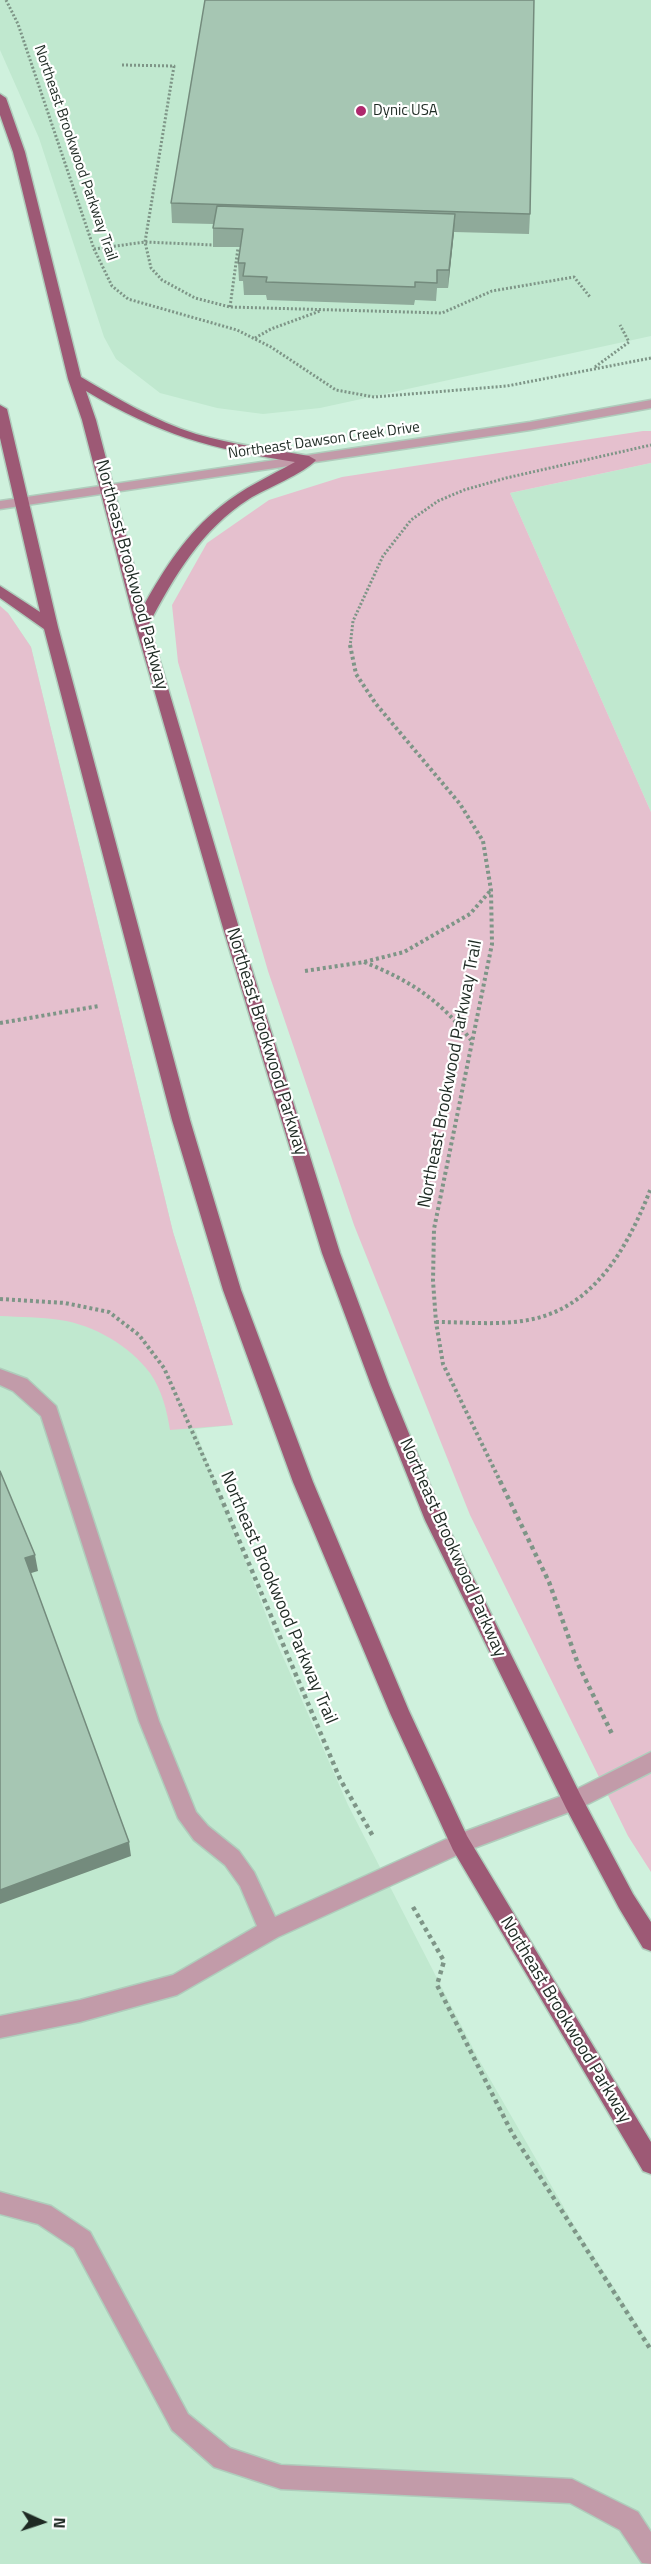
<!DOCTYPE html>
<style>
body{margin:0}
#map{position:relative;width:651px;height:2564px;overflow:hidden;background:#cff1dd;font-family:"Titillium Web",sans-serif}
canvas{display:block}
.north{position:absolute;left:12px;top:2492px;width:60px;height:60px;-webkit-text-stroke:4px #fff;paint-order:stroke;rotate:93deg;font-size:16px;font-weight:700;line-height:24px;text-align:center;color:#1e2a23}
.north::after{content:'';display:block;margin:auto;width:21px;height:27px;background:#1e2a23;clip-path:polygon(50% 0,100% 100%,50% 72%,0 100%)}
</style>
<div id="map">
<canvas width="651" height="2564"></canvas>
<div class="north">N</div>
</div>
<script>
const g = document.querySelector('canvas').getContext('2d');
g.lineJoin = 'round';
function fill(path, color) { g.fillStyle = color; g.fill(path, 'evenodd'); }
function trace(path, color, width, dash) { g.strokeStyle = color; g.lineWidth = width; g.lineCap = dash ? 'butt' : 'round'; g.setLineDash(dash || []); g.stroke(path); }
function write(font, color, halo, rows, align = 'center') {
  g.font = font + ' "Titillium Web",sans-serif'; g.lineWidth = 4.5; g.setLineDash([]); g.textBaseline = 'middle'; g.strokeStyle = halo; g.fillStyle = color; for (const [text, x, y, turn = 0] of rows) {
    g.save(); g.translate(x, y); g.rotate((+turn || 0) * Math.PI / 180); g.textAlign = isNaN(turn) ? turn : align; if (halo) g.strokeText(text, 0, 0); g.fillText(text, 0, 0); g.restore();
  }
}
const built = new Path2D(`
 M0 0H651V336L320 408 263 414 217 408 160 393 116 359 104 337 39 138 0 50Z
 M651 463V812L510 493Z
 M0 606 8 613 31 647 173 1232 233 1425 195 1429 276 1641 348 1805 479 2060 574 2225 651 2345V2564H0Z`);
const green = new Path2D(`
 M643 431H651V463L510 493 651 812V1872L628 1836 470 1515 354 1225 268 971 178 662 172 605 207 543 269 500 342 477Z
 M0 606 8 613 31 647 173 1232 233 1425 170 1430C167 1411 162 1390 150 1373 130 1346 94 1325 60 1320 41 1317 20 1317 0 1316Z`);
const pathFar2 = new Path2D(`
 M6 0 18 24 94 249 112 286 128 299 237 330 271 347 336 390 374 397 507 386 651 358
 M122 65 174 66 145 242 151 268 162 280 195 298 230 307 442 313 492 291 574 277 590 297
 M94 249 145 242 214 245
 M230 307 238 248
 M255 338 271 329 320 311
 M595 367 629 342 620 325
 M350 647 353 621 383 556 411 520 438 501 464 490 506 478 651 445`);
const pathFar1 = new Path2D(`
 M350 645 356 674 376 704 460 804 483 841 491 890 492 944 434 1229 433 1281 436 1322 443 1364 501 1483
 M364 962C411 981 440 1000 471 1040
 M305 971 364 962 404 952 470 914 491 890
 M0 1023 99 1006
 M0 1299 65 1303 109 1312 139 1335 164 1368 215 1483
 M436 1322C468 1322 502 1326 533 1319 597 1305 629 1244 651 1188`);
const path = new Path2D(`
 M214 1481 340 1779 374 1838
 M500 1481 549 1582 578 1664 613 1736
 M413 1907 444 1961 437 1985 512 2133 651 2350`);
const minor = new Path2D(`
 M651 400V408L530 430 0 509V501L530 422Z
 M0 1369 27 1379 56 1406 159 1721 196 1812 208 1826 239 1851 254 1872 275 1917 453 1836 567 1794 651 1752V1772L580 1808 466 1851 278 1937 177 1995 80 2022 0 2038V2016L80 2000 173 1975 257 1926 240 1886 225 1865 194 1840 178 1818 139 1721 41 1416 13 1391 0 1385Z
 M0 2192 51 2206 90 2232 188 2414 230 2448 281 2465 572 2479 638 2512 651 2532V2564L642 2563 620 2530 570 2503 281 2489 214 2467 172 2430 74 2248 38 2224 0 2214Z`);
const major = new Path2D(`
 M0 94 6 98 25 152 81 377C118 399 155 421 196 434 233 445 271 449 309 456L316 460C305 473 265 489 249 499 202 529 174 576 149 624L239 928 340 1253 389 1385 444 1519 580 1794 633 1894 651 1922V1951L643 1948 619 1908 566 1808 425 1520 371 1385 322 1253 223 928 135 624 82 420 68 379 13 152 0 115ZM86 391C160 435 211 449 295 462 270 476 243 488 220 507 187 533 164 569 144 605L96 420Z
 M0 405 7 409 58 627 190 1120 241 1290 313 1482 409 1711 467 1836 651 2142V2174L643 2171 453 1850 390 1713 293 1482 223 1290 172 1120 44 629 0 598V586L40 612 0 438Z`);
const wall = new Path2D(`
 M171 203 530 214 529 234 454 232 448 288H437L436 301 415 300 414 305 267 300 266 295H244L243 281H239L238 263 240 247H213V224L172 223Z`);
const shadedWall = new Path2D(`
 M455 214 454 232 448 288 449 270Z
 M35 1555 38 1571 28 1574 25 1558Z
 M129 1842 131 1856 0 1904V1890Z`);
const building = new Path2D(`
 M205 0H534L530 214 171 203Z
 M217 206 455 214 449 270H437V283L415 282V287L266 282 267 277 243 276 245 263H238L243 229 213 228Z
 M0 1471 35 1555 25 1558 129 1842 0 1890Z`);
const markers = [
 [361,111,6,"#af286d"]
];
const farPoinames = [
 ["Dynic USA",373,111]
];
const farStreetnames = [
 ["Northeast Brookwood Parkway Trail",75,153,71],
 ["Northeast Dawson Creek Drive",324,441,-8]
];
const streetNames = [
 ["Northeast Brookwood Parkway",131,575,75],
 ["Northeast Brookwood Parkway",266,1042,73],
 ["Northeast Brookwood Parkway Trail",451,1074,-79],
 ["Northeast Brookwood Parkway",452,1548,66],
 ["Northeast Brookwood Parkway Trail",278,1598,67],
 ["Northeast Brookwood Parkway",565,2020,59]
];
fill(built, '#c0e8cf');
fill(green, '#e5c0ce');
trace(minor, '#afcdbc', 3);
trace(major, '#afcdbc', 3);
trace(pathFar2, '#7e9587', 3, [2, 2]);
trace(pathFar1, '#7e9587', 4, [3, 3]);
trace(path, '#7e9587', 4.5, [4, 4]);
fill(minor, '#c29ba9');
fill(major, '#9d5975');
fill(wall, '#8faa9a');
fill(shadedWall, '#748b7d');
fill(building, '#a6c6b3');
trace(building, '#748b7d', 1.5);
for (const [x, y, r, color] of markers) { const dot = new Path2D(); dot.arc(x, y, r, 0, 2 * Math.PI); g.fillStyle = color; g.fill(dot); trace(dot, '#fff', 2); }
write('15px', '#1e2a23', '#fff', farPoinames, 'left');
write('15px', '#1e2a23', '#fff', farStreetnames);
write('18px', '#1e2a23', '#fff', streetNames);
</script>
